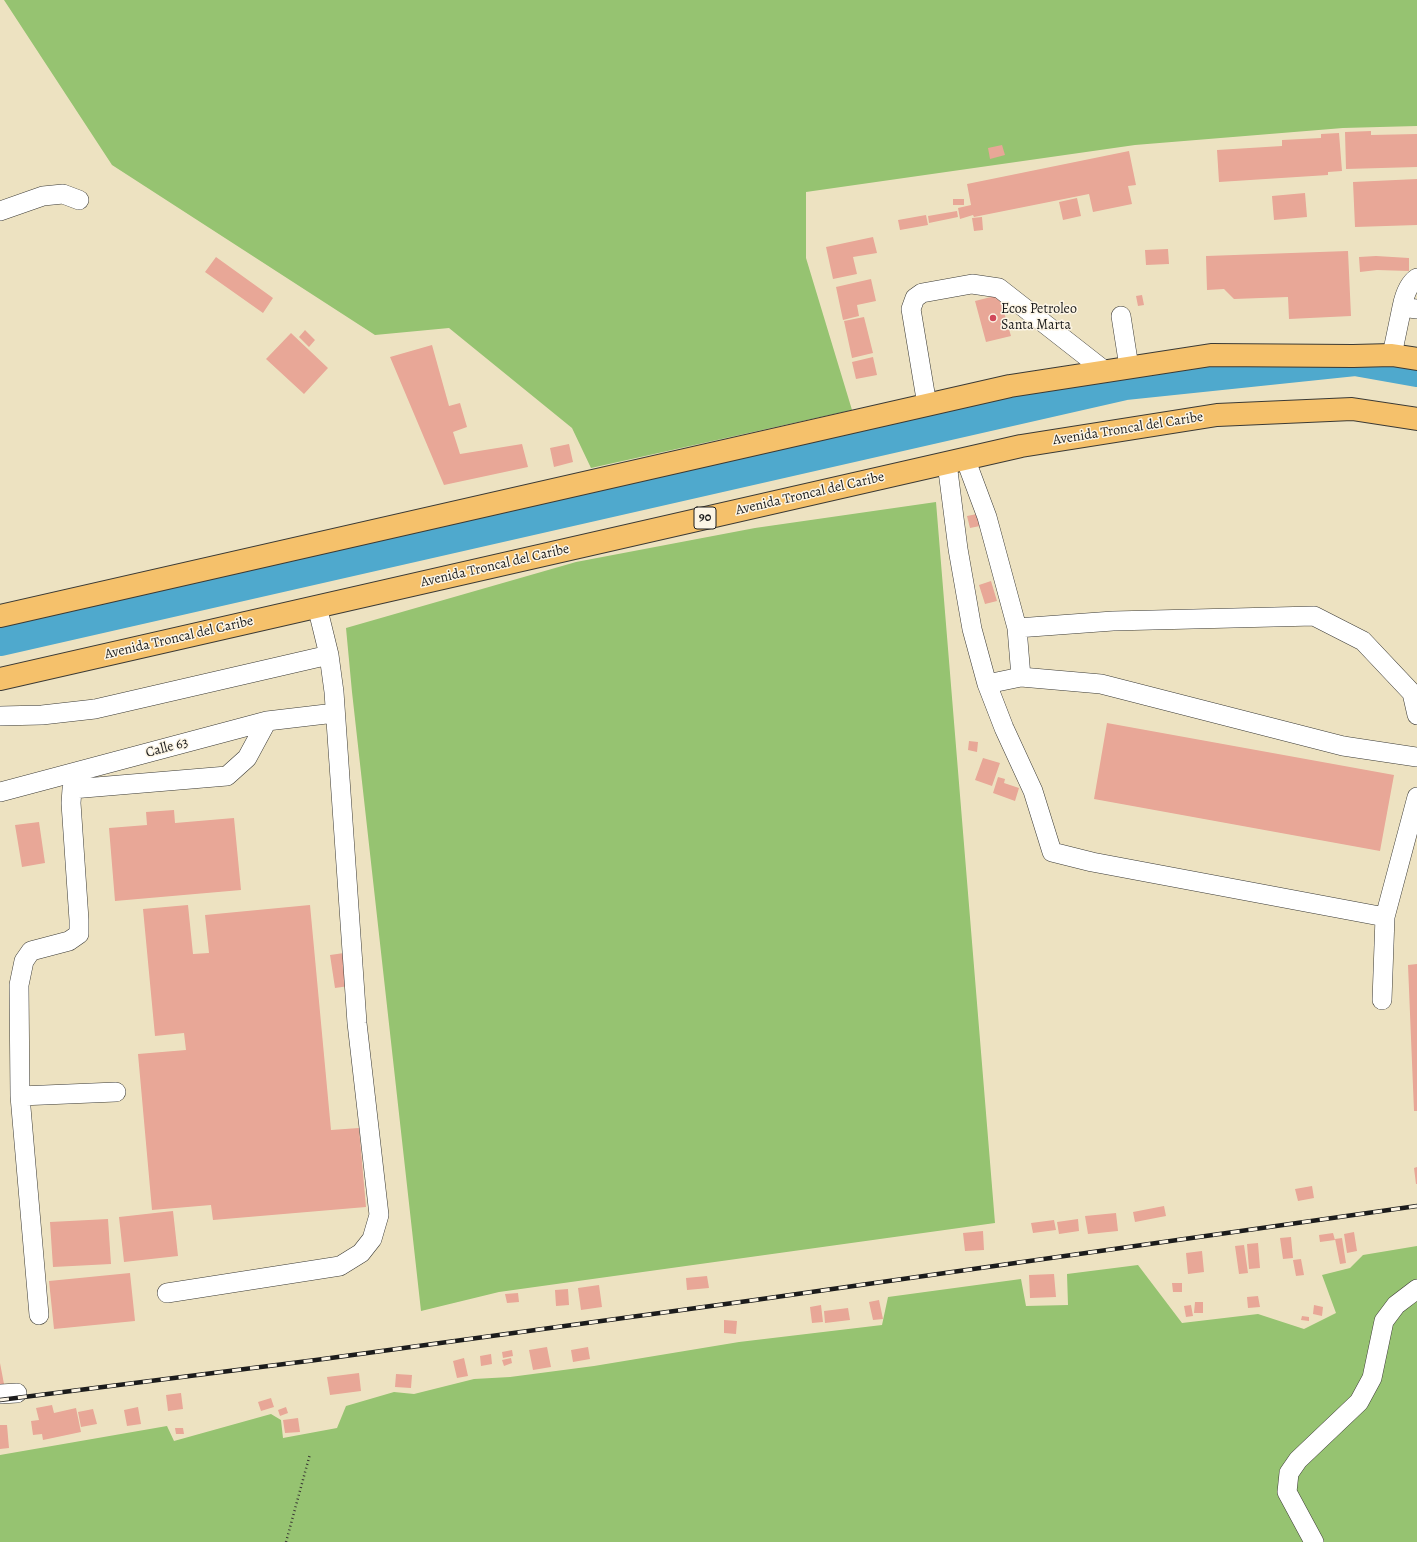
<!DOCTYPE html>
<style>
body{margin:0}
canvas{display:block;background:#ede2c1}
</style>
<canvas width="1417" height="1542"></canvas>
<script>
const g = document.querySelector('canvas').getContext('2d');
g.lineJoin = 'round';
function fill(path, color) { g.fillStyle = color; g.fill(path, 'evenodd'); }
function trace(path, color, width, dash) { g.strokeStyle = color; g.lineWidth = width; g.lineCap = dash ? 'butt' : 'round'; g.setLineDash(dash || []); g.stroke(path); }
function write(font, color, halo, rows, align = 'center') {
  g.font = font + ' Alegreya,serif'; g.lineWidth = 3; g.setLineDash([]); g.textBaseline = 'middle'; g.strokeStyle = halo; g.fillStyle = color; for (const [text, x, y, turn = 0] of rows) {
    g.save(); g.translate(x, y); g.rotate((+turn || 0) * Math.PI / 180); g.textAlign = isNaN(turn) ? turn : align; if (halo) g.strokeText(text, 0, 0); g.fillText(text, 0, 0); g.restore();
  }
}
const green = new Path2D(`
 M4 0H1417V126L1343 128 1135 145 806 192V258L852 410 591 468 572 428 449 328 375 335 112 165Z
 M936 502 995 1223 499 1292 421 1311 352 692 346 628 576 562 755 528Z
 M1417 1246V1542H0V1455L167 1426 174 1441 271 1414 281 1420 283 1438 337 1428 346 1406 394 1392 414 1394 474 1379 510 1377 594 1366 739 1342 882 1325 888 1297 1021 1279 1026 1306 1068 1305 1067 1274 1138 1265 1182 1323 1258 1314 1304 1329 1336 1313 1322 1275 1350 1268 1363 1255Z`);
const river = new Path2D(`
 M0 641 1125 385 1355 361 1417 372`);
const building = new Path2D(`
 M1371 131V135L1417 134V167L1346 169 1345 132Z
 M1339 133 1342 171 1328 172V175L1219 182 1217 150 1282 146V140L1321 138V134Z
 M1002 145 1005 155 990 159 988 148Z
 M1129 151 1136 185 1128 186 1132 204 1093 212 1089 194 974 217 973 215 960 219 958 208 971 205 967 184Z
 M1417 179V225L1355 227 1353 182Z
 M1305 193 1307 217 1274 220 1272 196Z
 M1077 198 1081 216 1063 220 1059 202Z
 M953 199H964V205H953Z
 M957 211 958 217 929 223 928 216Z
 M926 215 928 225 900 230 898 220Z
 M982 217 983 230 974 231 972 218Z
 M873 237 877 253 853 257 857 274 833 279 826 247Z
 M1168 249 1169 264 1146 265 1145 250Z
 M1348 251 1351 316 1289 319 1288 297 1234 299 1224 289 1207 290 1206 256Z
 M1376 256 1409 258V271L1377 270 1360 272 1359 257Z
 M216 257 273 298 263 313 205 272Z
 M871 279 876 301 857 305 859 316 843 320 836 287Z
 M999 295 1011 336 986 342 975 301Z
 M1142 295 1144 305 1138 306 1136 296Z
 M864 317 873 353 852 358 844 321Z
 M305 330 315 340 309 347 299 337Z
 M291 333 328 368 304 394 266 359Z
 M432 345 449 406 460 403 467 427 453 432 460 454 522 444 528 467 444 485 390 357Z
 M873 357 877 375 856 379 852 362Z
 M569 444 573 462 554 467 550 448Z
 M977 514 980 526 970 528 967 516Z
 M991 581 997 601 985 604 979 585Z
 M1107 723 1394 775 1380 851 1094 799Z
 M969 741 978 742 977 752 968 750Z
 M983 758 1000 763 992 786 975 780Z
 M998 777 1005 779 1004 783 1019 788 1015 801 993 793Z
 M174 810 175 823 234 818 241 890 115 901 109 828 147 825 146 812Z
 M39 822 45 863 22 867 15 825Z
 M188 905 193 954 209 953 205 915 310 905 331 1130 359 1128 366 1207 213 1220 211 1205 152 1210 138 1054 186 1050 184 1033 155 1036 143 909Z
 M344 953 349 986 335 988 330 955Z
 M1417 964V1111H1414L1408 965Z
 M1417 1167V1184H1416L1414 1168Z
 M1312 1186 1314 1198 1298 1201 1295 1189Z
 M1164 1206 1166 1216 1135 1222 1133 1212Z
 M173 1211 178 1256 124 1262 119 1217Z
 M1116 1213 1118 1231 1088 1234 1085 1216Z
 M108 1219 111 1264 53 1267 50 1222Z
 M1078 1219 1079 1231 1059 1234 1057 1222Z
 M1054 1220 1056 1230 1033 1233 1031 1223Z
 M983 1231 984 1250 965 1251 963 1233Z
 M1354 1232 1357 1251 1347 1253 1344 1234Z
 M1333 1233 1335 1240 1320 1242 1319 1235Z
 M1291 1237 1293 1258 1283 1259 1280 1238Z
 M1342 1238 1346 1263 1340 1264 1335 1239Z
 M1258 1243 1260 1268 1249 1269 1247 1244Z
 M1244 1245 1248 1273 1239 1274 1235 1246Z
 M1202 1251 1204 1272 1188 1274 1186 1253Z
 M1301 1259 1304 1275 1296 1276 1293 1260Z
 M130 1273 135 1321 54 1329 49 1281Z
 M1054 1274 1056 1297 1030 1298 1029 1275Z
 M707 1276 709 1288 687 1290 686 1278Z
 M1172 1283H1182V1292H1173Z
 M599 1285 602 1307 581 1310 578 1288Z
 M568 1289 569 1305 556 1306 555 1290Z
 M518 1293 519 1302 507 1303 505 1294Z
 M1258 1296 1260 1307 1248 1308 1247 1297Z
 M879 1300 883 1319 873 1320 869 1302Z
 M1195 1302H1203V1313H1194Z
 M821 1305 823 1322 812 1323 810 1307Z
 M1191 1305 1193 1316 1186 1317 1184 1306Z
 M1314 1305 1323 1307 1322 1316 1313 1314Z
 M848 1308 850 1320 825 1323 824 1311Z
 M1302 1316 1309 1317V1321L1301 1320Z
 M724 1320 737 1321 736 1334 724 1333Z
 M547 1347 551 1367 533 1370 529 1350Z
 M588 1347 590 1359 573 1362 571 1350Z
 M512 1350 513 1356 503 1358 502 1352Z
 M491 1354 492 1364 481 1366 480 1356Z
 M464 1358 468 1376 457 1378 453 1361Z
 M511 1358 512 1363 504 1366 502 1360Z
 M0 1363 4 1384H0Z
 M359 1373 361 1391 330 1395 327 1377Z
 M396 1374 412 1375 411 1388 395 1387Z
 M181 1393 183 1409 168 1411 166 1395Z
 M271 1398 274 1407 261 1411 258 1402Z
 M52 1405 54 1413 76 1408 81 1432 43 1440 42 1434 33 1435 31 1421 39 1420 36 1408Z
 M138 1407 141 1424 127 1426 124 1410Z
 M286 1407 288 1413 280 1416 278 1410Z
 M93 1409 97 1424 81 1427 78 1412Z
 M298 1418 300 1432 285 1433 283 1420Z
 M0 1425H7L9 1448 0 1449Z
 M175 1428H183L184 1434H176Z`);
const path = new Path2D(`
 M286 1542 310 1454`);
const minor = new Path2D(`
 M0 211 43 196 63 194 79 200
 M1402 307C1404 297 1408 284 1417 278
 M1121 316 1129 367
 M1392 355 1402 307 1417 309
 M927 405 911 309 915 298 922 293 972 284 999 288 1105 371
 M965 458 987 517 1017 628 1021 677
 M947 463 958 549 972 629 987 684 1004 728 1033 791 1052 852 1092 862 1385 917
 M1017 628 1113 621 1314 616 1363 641 1412 693 1417 715
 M987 684 1021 677 1101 684 1343 746 1417 757
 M0 716 42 715 95 709 329 655
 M72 789 227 776 247 758 267 721
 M0 792 267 721 335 713
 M1382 1000 1385 917 1417 797
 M20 1096 116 1092
 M167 1293 340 1266 361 1253 372 1239 379 1215 357 1023 334 692 329 655 317 606
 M39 1315 20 1096 19 985 24 961 31 951 69 941 79 934V920L71 803 72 789 81 771
 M0 1394 17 1393
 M1314 1542 1287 1492 1289 1473 1298 1460 1359 1402 1372 1378 1384 1321 1396 1305 1417 1289`);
const highway = new Path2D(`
 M0 616 1010 386 1211 355 1353 356 1392 355 1417 359
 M0 679 1021 446 1217 415 1352 409 1417 419`);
const rail = new Path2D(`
 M0 1400 316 1360 755 1300 1417 1206`);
const markers = [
 [993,318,4,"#d1495b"]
];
const shields = [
 [705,518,22]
];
const shieldNames = [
 ["90",705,518]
];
const poiNames = [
 ["Ecos Petroleo",1001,310],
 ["Santa Marta",1001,326]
];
const streetNames = [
 ["Avenida Troncal del Caribe",1128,429,-9],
 ["Avenida Troncal del Caribe",810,494,-13],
 ["Avenida Troncal del Caribe",495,566,-13],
 ["Avenida Troncal del Caribe",179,638,-13],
 ["Calle 63",167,748,-15]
];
fill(green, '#96c371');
trace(river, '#4fa9cd', 30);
fill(building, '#e8a797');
trace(minor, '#3b3a35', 20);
trace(highway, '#3b3a35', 24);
trace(path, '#3b3a35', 2.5, [1, 3]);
trace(minor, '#fff', 19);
trace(highway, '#f5c16b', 22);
trace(rail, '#1c1c1c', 4.5);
trace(rail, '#fcf5e5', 3, [9]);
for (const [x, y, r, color] of markers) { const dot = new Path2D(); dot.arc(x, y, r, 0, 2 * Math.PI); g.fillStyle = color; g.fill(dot); trace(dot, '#fcf5e5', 1.5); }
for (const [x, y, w] of shields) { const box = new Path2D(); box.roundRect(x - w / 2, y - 11, w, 22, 3); g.fillStyle = '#fcf5e5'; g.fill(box); trace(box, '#1c1c1c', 1); }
write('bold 13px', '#1c1c1c', null, shieldNames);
write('14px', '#1c1c1c', '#fcf5e5', poiNames, 'left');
write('14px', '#1c1c1c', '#fcf5e5', streetNames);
</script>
